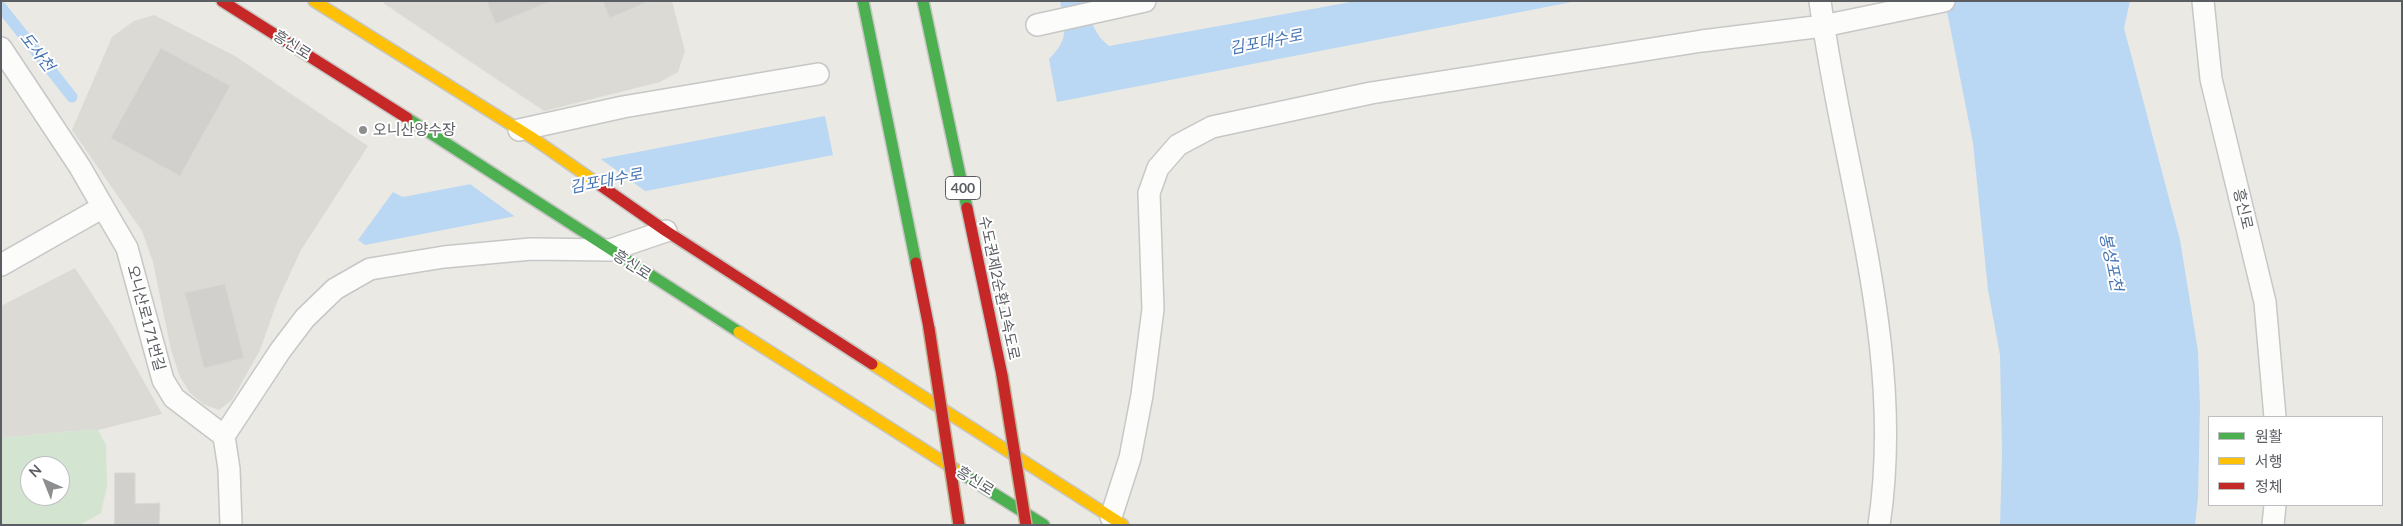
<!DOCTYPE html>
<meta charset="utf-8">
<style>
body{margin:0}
#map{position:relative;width:2403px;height:526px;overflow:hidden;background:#eae9e4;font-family:Lato,"Noto Sans KR",sans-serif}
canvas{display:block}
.frame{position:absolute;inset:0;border:2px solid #5a5d62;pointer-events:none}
.legend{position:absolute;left:2208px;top:416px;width:175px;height:90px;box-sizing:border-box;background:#fff;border:1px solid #bdbec0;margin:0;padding:6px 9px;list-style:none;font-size:15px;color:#5a5d62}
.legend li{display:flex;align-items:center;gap:10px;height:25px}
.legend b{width:25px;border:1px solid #bdbec0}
.north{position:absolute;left:20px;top:456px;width:50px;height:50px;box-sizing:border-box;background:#fff;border:1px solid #bdbec0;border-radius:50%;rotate:316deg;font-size:14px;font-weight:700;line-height:20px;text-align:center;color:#5a5d62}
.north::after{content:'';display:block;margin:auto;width:18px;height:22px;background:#8c8e90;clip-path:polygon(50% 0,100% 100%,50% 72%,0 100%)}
</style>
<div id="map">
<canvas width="2403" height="526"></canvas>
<div class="frame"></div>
<ul class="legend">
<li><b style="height:6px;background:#4caf50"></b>원활</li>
<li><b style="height:6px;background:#ffc107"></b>서행</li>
<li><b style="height:6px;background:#c62828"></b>정체</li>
</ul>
<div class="north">N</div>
</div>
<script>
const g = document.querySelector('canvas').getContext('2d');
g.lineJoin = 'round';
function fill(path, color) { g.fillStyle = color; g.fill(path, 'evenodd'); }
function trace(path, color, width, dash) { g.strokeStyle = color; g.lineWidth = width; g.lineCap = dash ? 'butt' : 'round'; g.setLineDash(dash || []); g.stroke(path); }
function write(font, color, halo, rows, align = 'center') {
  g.font = font + ' Lato,"Noto Sans KR",sans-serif'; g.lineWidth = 4; g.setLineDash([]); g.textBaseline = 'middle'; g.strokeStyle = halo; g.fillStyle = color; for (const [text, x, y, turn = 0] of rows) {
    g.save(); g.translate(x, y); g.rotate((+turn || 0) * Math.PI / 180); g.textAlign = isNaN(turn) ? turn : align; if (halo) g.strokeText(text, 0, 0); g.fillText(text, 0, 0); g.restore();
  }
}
const industrial = new Path2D(`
 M388 1H672L685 51 678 72 660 82 544 111 383 3Z
 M154 15 235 56 368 146 301 250 277 302 260 350 232 400 219 410 203 404 190 393 180 377 171 350 153 262 142 231 72 130 112 37 134 21Z
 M75 268 114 328 162 414 98 430 74 431 1 438V306Z`);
const green = new Path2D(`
 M98 430 106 445 107 486 101 513 80 525H1V438L74 431ZM30 466H60V496H30Z`);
const water = new Path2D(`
 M1060 1H1086C1091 20 1093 33 1109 46L1356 1H1577L1057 102 1049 59C1070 38 1065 28 1060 1Z
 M1945 1H2130L2124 28 2180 240 2198 351 2200 407 2198 498 2195 525H2000L2002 454 2000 355 1988 290 1973 143Z
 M825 116 833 155 365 245 358 240 393 192 403 197Z`);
const pier = new Path2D(`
 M598 157 648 193 517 218 467 182Z`);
const stream = new Path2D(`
 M1 7 72 97`);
const building = new Path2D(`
 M487 1H551L496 24Z
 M603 1H649L610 18Z
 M161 48 230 86 180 176 111 138Z
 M225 284 244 358 204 368 185 293Z
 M115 473H135V504L160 503 159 525H115Z`);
const lane = new Path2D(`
 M1820 1C1843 175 1906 348 1879 525
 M2203 1 2211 79 2265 302 2275 417
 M1037 25 1145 1
 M1 48 80 167 103 207
 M519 130 623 107 818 74
 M1 265 103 207 127 248 163 380 174 398 224 436 229 469 231 525
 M224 436 280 351 305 318 335 289 370 269 444 257 531 249 610 250 666 231
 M1111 517 1130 458 1142 395 1153 309 1149 193 1158 168 1178 145 1212 127 1371 93 1702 41 1823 26 1944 1
 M2273 525 2275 505`);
const fast = new Path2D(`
 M863 1 916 263
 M923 1 967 208
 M407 118 739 332
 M956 470 1044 525`);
const slow = new Path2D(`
 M314 1 534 139 597 183
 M739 332 956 470
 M872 364 1123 525`);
const jam = new Path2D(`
 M222 1 407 118
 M597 183 666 231 872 364
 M967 208 1002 375
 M916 263 929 328`);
const jamBridge = new Path2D(`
 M929 328 959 525
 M1002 375 1026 525`);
const markers = [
 [363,130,5,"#8c8e90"]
];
const shields = [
 [963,188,35]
];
const shieldNames = [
 ["400",963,188]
];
const streetNames = [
 ["흥신로",292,45,32],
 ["흥신로",2243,209,77],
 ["흥신로",632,265,33],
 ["수도권제2순환고속도로",999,288,78],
 ["오니산로171번길",146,318,75],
 ["흥신로",975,481,32]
];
const poiNames = [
 ["오니산양수장",373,130]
];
const waterNames = [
 ["김포대수로",1266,42,-11],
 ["도사천",37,52,52],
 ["김포대수로",606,181,-11],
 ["봉성포천",2111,262,78]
];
fill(industrial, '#dbdad5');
fill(green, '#d3e5d1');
fill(water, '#bad8f3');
fill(pier, '#eae9e4');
trace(stream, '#bad8f3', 11);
fill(building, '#d1d0cd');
trace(building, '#d9d8d4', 1);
trace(lane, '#c7c7c7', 24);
trace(fast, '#c6c6c4', 14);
trace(slow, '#c6c6c4', 14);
trace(jam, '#c6c6c4', 14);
trace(lane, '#fcfcfb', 21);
trace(fast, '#4caf50', 11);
trace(slow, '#ffc107', 11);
trace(jam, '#c62828', 11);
trace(jamBridge, '#bfb494', 14, []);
trace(jamBridge, '#c62828', 11);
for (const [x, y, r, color] of markers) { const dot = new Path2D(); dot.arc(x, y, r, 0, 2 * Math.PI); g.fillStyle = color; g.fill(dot); trace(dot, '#fff', 2); }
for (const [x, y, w] of shields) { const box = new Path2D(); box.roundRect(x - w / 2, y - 11.5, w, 23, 4); g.fillStyle = '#fff'; g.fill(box); trace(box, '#5a5d62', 1); }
write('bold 14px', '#5a5d62', null, shieldNames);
write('15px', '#5a5d62', '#fff', streetNames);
write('15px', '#5a5d62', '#fff', poiNames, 'left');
write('italic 16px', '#4775b2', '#fff', waterNames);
</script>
